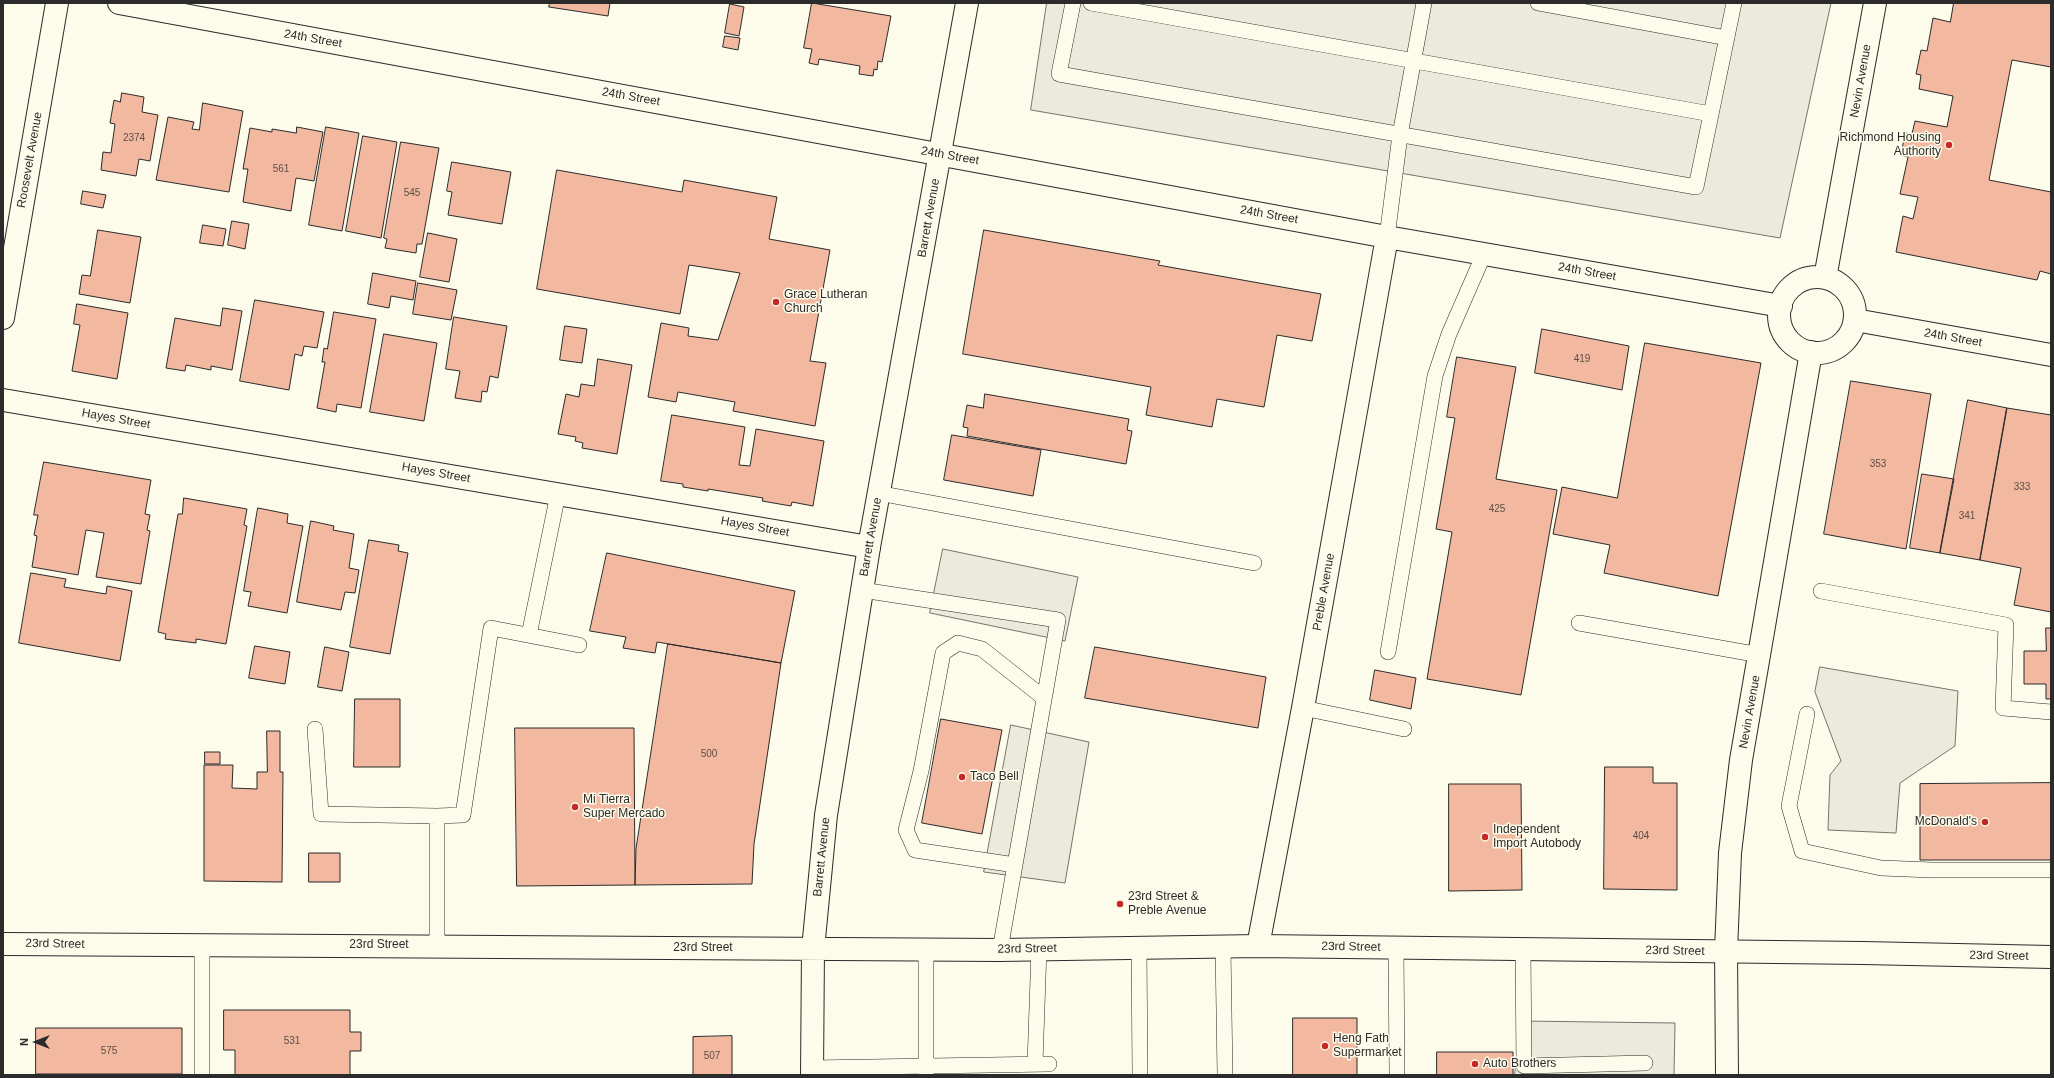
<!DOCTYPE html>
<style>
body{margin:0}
#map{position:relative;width:2054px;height:1078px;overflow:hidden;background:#fdfbea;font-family:Arial,sans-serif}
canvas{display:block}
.frame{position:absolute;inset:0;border:4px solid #2b2b2b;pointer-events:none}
.north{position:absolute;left:16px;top:1022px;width:40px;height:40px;-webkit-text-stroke:3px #fdfbea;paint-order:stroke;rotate:270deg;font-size:11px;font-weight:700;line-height:16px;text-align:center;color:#2b2b2b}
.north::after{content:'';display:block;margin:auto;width:14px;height:18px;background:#2b2b2b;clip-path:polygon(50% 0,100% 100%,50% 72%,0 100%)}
</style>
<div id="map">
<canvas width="2054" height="1078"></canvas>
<div class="frame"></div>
<div class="north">N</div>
</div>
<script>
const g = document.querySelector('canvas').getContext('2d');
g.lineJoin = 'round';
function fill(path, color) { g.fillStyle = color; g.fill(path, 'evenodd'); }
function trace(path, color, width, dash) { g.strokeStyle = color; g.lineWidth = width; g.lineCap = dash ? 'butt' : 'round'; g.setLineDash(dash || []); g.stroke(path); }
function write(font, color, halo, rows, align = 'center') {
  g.font = font + ' Arial,sans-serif'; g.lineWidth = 3; g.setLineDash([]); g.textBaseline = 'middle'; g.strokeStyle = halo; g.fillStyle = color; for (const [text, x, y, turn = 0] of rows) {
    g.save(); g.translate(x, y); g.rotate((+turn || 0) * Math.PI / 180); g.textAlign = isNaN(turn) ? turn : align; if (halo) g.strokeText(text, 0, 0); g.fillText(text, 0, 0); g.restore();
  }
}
const parking = new Path2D(`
 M1047 3H1831L1780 238 1031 110Z
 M943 549 1078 577 1065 641 930 613Z
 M1820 667 1958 691 1955 746 1900 783 1896 833 1828 830 1830 775 1841 761 1815 692Z
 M1011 725 1089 742 1065 883 984 872Z
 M1521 1021 1675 1023 1674 1075H1515Z`);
const building = new Path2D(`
 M550 3H610L608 16 549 7Z
 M812 3 891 16 882 62 878 61 877 70 874 69 873 76 859 74 860 66 819 59 818 65 809 63 812 49 804 48Z
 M1954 3H2051V67L2012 60 1989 180 2051 192V274L2040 271 2037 280 1896 252 1903 216 1913 219 1918 197 1900 194 1908 157 1901 155 1905 133 1912 134 1915 121 1947 127 1953 96 1919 89 1921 75 1916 74 1921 50 1927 51 1933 18 1950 22Z
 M730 4 744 7 739 36 725 33Z
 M725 36 740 38 738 50 723 47Z
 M122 93 144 97 142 112 158 115 150 161 139 159 136 176 101 170 103 152 111 153 115 124 110 123 114 100 120 102Z
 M203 103 243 111 229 192 156 180 168 117 194 122 192 129 199 130Z
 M297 127 323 132 314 181 296 178 291 211 243 202 248 169H243L250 128 272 132V129L296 133Z
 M326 127 359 133 342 231 309 225Z
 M363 136 397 142 381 238 346 231Z
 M401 142 439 148 422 244H417L416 253 385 248 387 239 384 238Z
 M452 162 511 172 502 224 448 215 452 192 447 191Z
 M557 170 682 192 684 180 777 197 769 239 830 250 810 361 826 363 815 426 733 411 735 402 678 392 676 402 648 397 661 323 689 328 688 336 718 340 740 273 689 265 680 314 537 289Z
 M83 191 106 195 103 208 81 204Z
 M232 221 249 224 245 249 228 245Z
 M203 225 226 229 223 246 200 243Z
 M98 230 141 237 130 303 79 294 82 275 90 276Z
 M984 230 1160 261 1158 265 1321 294 1312 341 1277 335 1264 407 1217 399 1212 427 1146 415 1151 387 963 354Z
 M428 233 457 239 449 282 420 277Z
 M373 273 416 281 413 300 391 296 389 308 368 304Z
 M418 283 457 290 451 320 413 314Z
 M255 300 324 312 317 348 304 346 302 356 295 354 289 390 240 381Z
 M77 304 128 313 117 379 72 371 80 325 74 324Z
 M223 308 242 311 232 370 211 366V370L186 365 185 371 166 368 175 318 220 326Z
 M334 312 376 319 361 408 337 404 336 412 317 408 325 362H322L324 348 327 349Z
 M454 317 507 326 498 378 490 376 487 392 482 391 481 402 455 398 460 371 446 369Z
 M565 326 587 329 582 363 560 360Z
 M1542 329 1629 346 1622 390 1535 373Z
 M384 334 437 343 424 421 370 412Z
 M1645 343 1761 363 1718 596 1604 573 1610 545 1553 534 1562 487 1617 498Z
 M1457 357 1516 367 1496 479 1557 490 1521 695 1427 679 1452 532 1436 529 1455 418 1447 417Z
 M598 359 632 365 617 454 582 448 583 443 575 441 576 437 558 434 566 394 579 397 581 384 594 386Z
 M1851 381 1931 394 1906 549 1824 534Z
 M985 394 1129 419 1127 430 1132 431 1126 464 967 436 968 428 963 427 967 405 983 408Z
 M1968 400 2007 408 1980 560 1940 553Z
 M2007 408 2051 415V612L2014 605 2021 568 1980 560Z
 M672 415 745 427 739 465 750 466 756 429 824 441 813 506 792 502 791 506 762 501 763 498 708 489V491L683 487V484L661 481Z
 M952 435 1041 450 1033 496 944 480Z
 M44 462 151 480 145 514 150 515 147 530 150 531 141 584 96 577 104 533 86 530 78 575 32 567 37 536 34 535 38 515H34Z
 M1922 474 1954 479 1940 553 1910 548Z
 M184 498 247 509 244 525 247 526 226 644 196 639V643L165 639 166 634 158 632 178 514H182Z
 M258 508 288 514 287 523 303 526 287 613 248 606 251 592 244 591Z
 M311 521 334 526 333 530 354 534 349 568 359 570 355 593 345 592 341 610 297 602Z
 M369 540 399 545 398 551 408 553 390 654 350 647Z
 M607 553 795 591 781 663 657 642 655 653 623 648 626 637 590 631Z
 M31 573 66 579 64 587 106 594 107 586 132 591 120 661 19 643Z
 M2046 628H2051V699H2046V684H2024V651H2046Z
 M668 644 781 663 754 844 752 884 635 885 636 849Z
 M255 646 290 652 285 684 249 678Z
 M325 647 349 652 342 691 318 687Z
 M1095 647 1266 677 1258 728 1085 698Z
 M1375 670 1416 678 1411 709 1370 700Z
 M355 699H400V767H354Z
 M941 719 1002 730 982 834 922 823Z
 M515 728H634L635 885 517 886Z
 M267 731H280V772H283L282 882 204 881V765H233L232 788 257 789V772H267Z
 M205 752H220V764H205Z
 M1605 767H1653V783H1677V890L1604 889Z
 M2051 783V860H1920V784Z
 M1449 784H1521L1522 890 1449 891Z
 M309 853H340V882H309Z
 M224 1010H350V1032H361V1051H350V1075H235V1050H224Z
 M1293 1018H1357V1075H1293Z
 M36 1028H182V1074H36Z
 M732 1036V1075H693V1037Z
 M1437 1052H1513V1075H1437Z`);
const service = new Path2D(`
 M1073 3 1059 74 1696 187 1734 3
 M1091 3 1711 114
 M1538 3 1727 38
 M1387 237 1400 135 1424 3
 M878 493 1254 563
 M862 590 1058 620 1000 950
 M1821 591 2006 625 2003 708 2051 712
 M1579 623 1760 655
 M529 635 558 494
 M1388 652 1435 376 1449 334 1484 254
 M1303 708 1404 729
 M1807 714 1789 806 1802 851 1881 868 1932 870H2051
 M315 729 321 814 437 816V946
 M437 816 463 815 491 628 579 645
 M1015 865 915 850 906 830 921 771 943 653 958 643 982 649 1044 698
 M202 944V1075
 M1223 947 1225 1075
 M1139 948 1140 1075
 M1396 948 1397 1075
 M1523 949 1524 1066 1645 1063
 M1035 1064 1039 949
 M812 1068 1049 1064
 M926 1075V949`);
const minor = new Path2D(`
 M119 3 1387 237 1781 306
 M1779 315a38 38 0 1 1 76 0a38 38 0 1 1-76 0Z
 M1825 278 1875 3
 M3 318 57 3
 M1855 320 2051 355
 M3 400 869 547
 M1258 946 1303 708 1387 237
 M1727 1075 1726 951 1730 853 1741 760 1811 352`);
const secondary = new Path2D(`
 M3 944 1000 950 1258 946 1863 953 2051 957
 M812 1075 813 949 826 815 869 547 967 3`);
const markers = [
 [1949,145,4,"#c62828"],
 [776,302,4,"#c62828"],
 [962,777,4,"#c62828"],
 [575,807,4,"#c62828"],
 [1985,822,4,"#c62828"],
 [1485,837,4,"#c62828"],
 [1120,904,4,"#c62828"],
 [1325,1046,4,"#c62828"],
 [1475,1064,4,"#c62828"]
];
const numberNames = [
 ["2374",134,138],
 ["561",281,169],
 ["545",412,193],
 ["419",1582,359],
 ["353",1878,464],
 ["333",2022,487],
 ["425",1497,509],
 ["341",1967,516],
 ["500",709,754],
 ["404",1641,836],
 ["531",292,1041],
 ["575",109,1051],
 ["507",712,1056]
];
const streetNames = [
 ["24th Street",313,39,10],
 ["Nevin Avenue",1861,81,-80],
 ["24th Street",631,97,10],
 ["24th Street",950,156,10],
 ["Roosevelt Avenue",30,160,-80],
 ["24th Street",1269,215,10],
 ["Barrett Avenue",929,218,-80],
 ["24th Street",1587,272,10],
 ["24th Street",1953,338,10],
 ["Hayes Street",116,419,10],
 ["Hayes Street",436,473,10],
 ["Hayes Street",755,527,10],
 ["Barrett Avenue",871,537,-80],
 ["Preble Avenue",1324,592,-80],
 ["Nevin Avenue",1750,712,-80],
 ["Barrett Avenue",822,857,-84],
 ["23rd Street",55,944,1],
 ["23rd Street",379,945],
 ["23rd Street",1351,947,1],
 ["23rd Street",703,948],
 ["23rd Street",1027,949,-1],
 ["23rd Street",1675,951,1],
 ["23rd Street",1999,956,1]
];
const poiNames = [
 ["Richmond Housing",1941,138,"right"],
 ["Authority",1941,152,"right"],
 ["Grace Lutheran",784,295],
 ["Church",784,309],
 ["Taco Bell",970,777],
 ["Mi Tierra",583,800],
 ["Super Mercado",583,814],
 ["McDonald's",1977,822,"right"],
 ["Independent",1493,830],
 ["Import Autobody",1493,844],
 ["23rd Street &",1128,897],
 ["Preble Avenue",1128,911],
 ["Heng Fath",1333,1039],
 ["Supermarket",1333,1053],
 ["Auto Brothers",1483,1064]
];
fill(parking, '#eceadb');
trace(parking, '#74746e', 1);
fill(building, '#f2b8a0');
trace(building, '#2b2b2b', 1);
trace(service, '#2b2b2b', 16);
trace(minor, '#2b2b2b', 24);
trace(secondary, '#2b2b2b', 24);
trace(service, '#fdfbea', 15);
trace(minor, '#fdfbea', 22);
trace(secondary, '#fdfbea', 22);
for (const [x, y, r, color] of markers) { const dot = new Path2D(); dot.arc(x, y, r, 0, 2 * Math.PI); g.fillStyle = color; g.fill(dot); trace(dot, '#fdfbea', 1.5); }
write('10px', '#5d4e48', null, numberNames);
write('12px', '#2b2b2b', '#fdfbea', streetNames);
write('12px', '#2b2b2b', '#fdfbea', poiNames, 'left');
</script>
